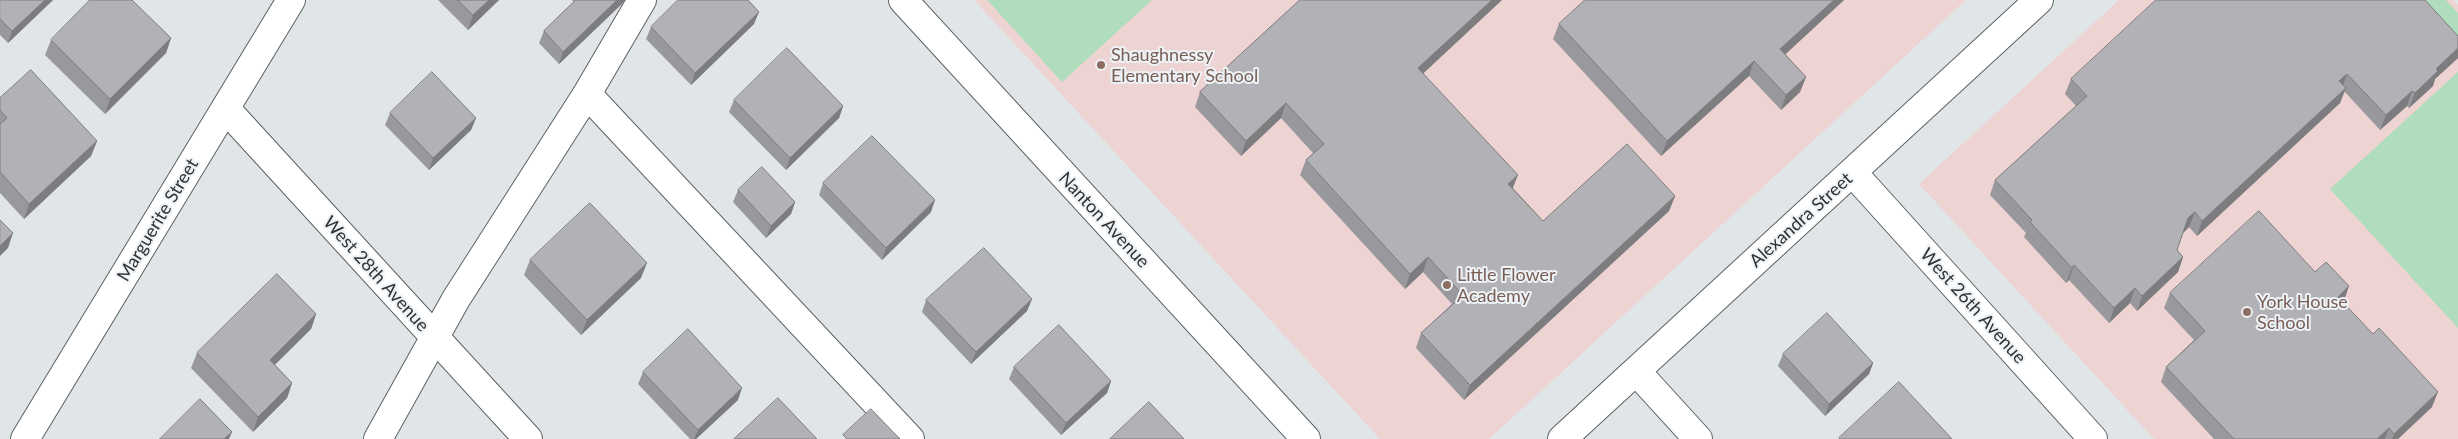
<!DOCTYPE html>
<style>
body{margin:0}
canvas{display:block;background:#e0e5e8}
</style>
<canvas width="2458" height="439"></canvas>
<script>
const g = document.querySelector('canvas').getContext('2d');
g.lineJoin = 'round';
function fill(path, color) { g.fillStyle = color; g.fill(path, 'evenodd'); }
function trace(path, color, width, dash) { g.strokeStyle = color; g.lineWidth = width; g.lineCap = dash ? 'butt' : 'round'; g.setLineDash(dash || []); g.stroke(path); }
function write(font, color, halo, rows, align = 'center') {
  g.font = font + ' Lato,sans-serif'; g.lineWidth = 4; g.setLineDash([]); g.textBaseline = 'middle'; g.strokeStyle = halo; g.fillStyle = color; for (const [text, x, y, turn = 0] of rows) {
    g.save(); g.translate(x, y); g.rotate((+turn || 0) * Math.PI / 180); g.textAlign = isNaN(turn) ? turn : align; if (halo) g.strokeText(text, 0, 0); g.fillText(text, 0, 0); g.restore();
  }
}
const education = new Path2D(`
 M974 0H1966L1489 439H1380Z
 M2119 0H2454L2458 5V439H2154L1919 184Z`);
const green = new Path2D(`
 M987 0H1152L1062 82Z
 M2410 0H2446L2458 13V52Z
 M2458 72V328L2330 189Z`);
const minor = new Path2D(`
 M903 0 1306 439
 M587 94 910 439
 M226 109 528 439
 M1853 173 2093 439
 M1636 371 1698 439
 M25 439 291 0
 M378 439 456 299 587 94 642 0
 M1562 439 2039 0`);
const wall = new Path2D(`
 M0 0H53L8 43 0 35Z
 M438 0H499L468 30Z
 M572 0H626L559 64 539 43 544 31 574 2Z
 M1300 0H1502L1423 73 1513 188 1543 221 1675 196 1669 211 1464 400 1416 348 1421 333 1452 304 1423 272 1405 289 1300 175 1306 160 1313 153 1281 118 1241 156 1195 107 1200 92Z
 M1844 0 1785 54 1806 77 1800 92 1781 110 1749 76 1661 156 1553 39 1559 24Z
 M754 24 691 85 646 39 651 27Z
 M2458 36V58L2435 79 2433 86 2409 108 2407 106 2380 130 2344 91 2340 103 2197 236 2189 227 2183 233 2177 250 2183 257 2178 272 2137 311 2130 303 2109 323 2069 280 2066 283 2024 237 2026 233 1990 195 1995 180 2076 106 2065 94 2071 79Z
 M171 38 166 53 105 114 45 55 51 40Z
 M0 98 97 141 91 156 24 219 0 193Z
 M734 100 843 106 839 118 786 170 729 112Z
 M390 113 476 118 471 130 429 170 385 125Z
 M823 183 931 212 882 260 819 195Z
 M738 190 795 202 791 214 766 238 733 202Z
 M530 260 641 278 581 335 524 275Z
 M2315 272 2344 301 2343 302 2432 407 2398 439H2214L2161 382 2166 367 2194 340 2164 308 2170 293Z
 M1032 299 1027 311 971 364 922 312 926 300Z
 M316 314 311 329 275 365 292 383 287 398 253 432 191 368 197 353Z
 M1783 354 1873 363 1869 374 1825 416 1778 366Z
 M1014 367 1111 381 1107 393 1061 435 1009 379Z
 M643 372 738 400 696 439H690L638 384Z`);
const shadedWall = new Path2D(`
 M45 0H53L8 43 12 31Z
 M489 0H499L468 30 473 15Z
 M617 0H626L559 64 563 52Z
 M1492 0H1502L1413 83 1418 68Z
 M1834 0H1844L1775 64 1780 49Z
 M759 12 754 24 691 85 695 73Z
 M171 38 166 53 105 114 110 99Z
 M2458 48V58L2435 79 2433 86 2409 108 2415 93 2436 69Z
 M1754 61 1749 76 1661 156 1667 141Z
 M2347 74 2342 89 2339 81Z
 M1806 77 1800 92 1781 110 1786 95Z
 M2346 88 2340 103 2197 236 2202 221Z
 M2412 91 2407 106 2380 130 2386 115Z
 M1286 103 1281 118 1241 156 1246 141Z
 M843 106 839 118 786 170 790 158Z
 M476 118 471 130 429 170 433 158Z
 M97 141 91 156 24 219 29 204Z
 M1518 175 1512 190 1508 184Z
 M1675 196 1669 211 1464 400 1470 385Z
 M935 200 931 212 882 260 886 248Z
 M795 202 791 214 766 238 771 226Z
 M2195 212 2189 227 2183 233 2188 218Z
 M13 233 8 248 0 256V246Z
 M1428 257 1423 272 1405 289 1410 274Z
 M2183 257 2178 272 2137 311 2142 296Z
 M647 263 641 278 581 335 587 320Z
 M2074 265 2069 280 2066 283 2072 268Z
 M2349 286 2344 301 2332 312 2338 297Z
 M2135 288 2130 303 2109 323 2114 308Z
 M1032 299 1027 311 971 364 976 352Z
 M316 314 311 329 264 375 270 360Z
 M1873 363 1869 374 1825 416 1829 404Z
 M1111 381 1107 393 1061 435 1066 423Z
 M292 383 287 398 253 432 258 417Z
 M742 388 738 400 696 439H694L698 430Z
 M2438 392 2432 407 2398 439H2392L2394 434Z
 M2389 428 2385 439H2377Z
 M232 432 229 439H224Z`);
const building = new Path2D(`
 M0 0H45L12 31 0 19Z
 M90 0H132L171 38 110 99 51 40Z
 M458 0H489L473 15Z
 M576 0H617L563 52 544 31Z
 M678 0H748L759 12 695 73 651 27Z
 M1300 0H1492L1418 68 1518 175 1508 184 1543 221 1627 144 1675 196 1470 385 1421 333 1463 295 1428 257 1410 274 1306 160 1324 144 1286 103 1246 141 1200 92Z
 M1585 0H1834L1780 49 1806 77 1786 95 1754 61 1667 141 1559 24Z
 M2156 0H2425L2458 36V48L2436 69 2438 71 2415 93 2412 91 2386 115 2347 74 2339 81 2346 88 2202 221 2195 212 2188 218 2177 250 2183 257 2142 296 2135 288 2114 308 2074 265 2072 268 2030 222 2032 220 1995 180 2087 96 2071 79Z
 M787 48 843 106 790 158 734 100Z
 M31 70 97 141 29 204 0 172V124L7 118 0 110V98Z
 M432 72 476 118 433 158 390 113Z
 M872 136 935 200 886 248 823 183Z
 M762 167 795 202 771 226 738 190Z
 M590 203 647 263 587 320 530 260Z
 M2259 211 2315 272 2326 262 2349 286 2338 297 2373 334 2379 328 2438 392 2394 434 2389 428 2377 439H2234L2166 367 2205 331 2170 293Z
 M0 220 13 233 0 246Z
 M984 248 1032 299 976 352 926 300Z
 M277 274 316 314 270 360 292 383 258 417 197 353Z
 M1827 313 1873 363 1829 404 1783 354Z
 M1059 325 1111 381 1066 423 1014 367Z
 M688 329 742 388 698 430 643 372Z
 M1899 382 1952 439H1840L1839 438Z
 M778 398 817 439H734Z
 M200 399 232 432 224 439H160Z
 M1149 402 1184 439H1110Z
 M871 409 900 439H847L843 435Z`);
const markers = [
 [1101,65,5,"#8d6e63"],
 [1447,285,5,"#8d6e63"],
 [2247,312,5,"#8d6e63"]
];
const educationNames = [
 ["Shaughnessy",1111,55],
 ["Elementary School",1111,76],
 ["Little Flower",1457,275],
 ["Academy",1457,296],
 ["York House",2257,302],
 ["School",2257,323]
];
const streetNames = [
 ["Marguerite Street",158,220,-59],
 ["Nanton Avenue",1104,220,47],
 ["Alexandra Street",1801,220,-42],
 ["West 28th Avenue",376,274,48],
 ["West 26th Avenue",1973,306,48]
];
fill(education, '#eed3d3');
fill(green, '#b0ddbc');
trace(minor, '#5d6164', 30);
trace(minor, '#fff', 28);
fill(wall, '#99999d');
fill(shadedWall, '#7d7d7f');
fill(building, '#b2b2b6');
trace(building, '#7d7d7f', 1);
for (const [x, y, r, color] of markers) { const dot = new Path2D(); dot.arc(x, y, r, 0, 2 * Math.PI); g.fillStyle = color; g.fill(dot); trace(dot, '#edf2f6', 2); }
write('18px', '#785e54', '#edf2f6', educationNames, 'left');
write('18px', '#303234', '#edf2f6', streetNames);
</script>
